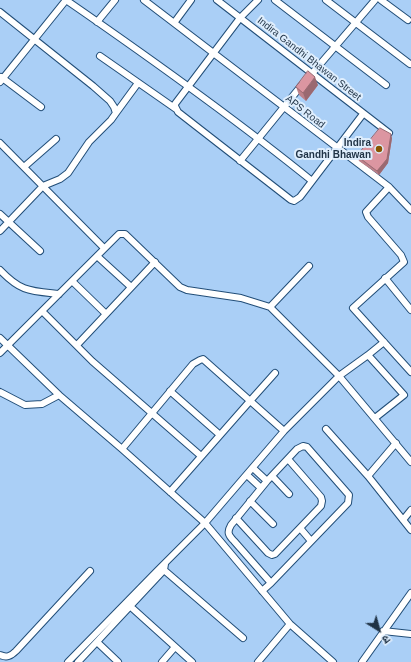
<!DOCTYPE html>
<meta charset="utf-8">
<style>
body{margin:0}
#map{position:relative;width:411px;height:662px;overflow:hidden;background:#aacff6;font-family:Helvetica,"Noto Sans Devanagari",sans-serif}
canvas{display:block}
.north{position:absolute;left:359px;top:610px;width:40px;height:40px;-webkit-text-stroke:3px #dfeefd;paint-order:stroke;rotate:143deg;font-size:11px;font-weight:700;line-height:16px;text-align:center;color:#1f3245}
.north::after{content:'';display:block;margin:auto;width:14px;height:18px;background:#1f3245;clip-path:polygon(50% 0,100% 100%,50% 72%,0 100%)}
</style>
<div id="map">
<canvas width="411" height="662"></canvas>
<div class="north">उ</div>
</div>
<script>
const g = document.querySelector('canvas').getContext('2d');
g.lineJoin = 'round';
function trace(path, color, width, dash) { g.strokeStyle = color; g.lineWidth = width; g.lineCap = dash ? 'butt' : 'round'; g.setLineDash(dash || []); g.stroke(path); }
function fill(path, color) { g.fillStyle = color; g.fill(path, 'evenodd'); }
function write(font, color, halo, rows, align = 'center') {
  g.font = font + ' Helvetica,sans-serif'; g.lineWidth = 4; g.setLineDash([]); g.textBaseline = 'middle'; g.strokeStyle = halo; g.fillStyle = color; for (const [text, x, y, turn = 0] of rows) {
    g.save(); g.translate(x, y); g.rotate((+turn || 0) * Math.PI / 180); g.textAlign = isNaN(turn) ? turn : align; if (halo) g.strokeText(text, 0, 0); g.fillText(text, 0, 0); g.restore();
  }
}
const minor = new Path2D(`
 M144 0 389 187 366 212 368 217 401 255 404 262 353 308 411 372
 M217 0 389 133
 M258 0 240 18 175 104V106L178 112 291 200 294 201 300 197 363 114
 M275 0 386 85
 M326 0 410 64
 M381 0 408 20
 M0 12 93 86 110 101 114 107 116 113 111 120 89 142 68 173 60 179 43 186 0 231
 M97 22 115 0
 M174 23 191 0
 M100 56 176 109
 M310 76 375 0
 M1 77 41 107
 M0 82 66 0C150 58 233 117 312 181
 M116 113 138 83
 M0 143 104 248
 M240 161 301 86
 M24 167 56 139
 M389 187 411 210
 M0 214 40 251
 M97 256 131 287
 M309 266 270 307 339 376 411 462
 M0 270C21 292 30 291 59 294
 M385 278 411 310
 M72 281 106 314
 M42 311 92 361 201 456
 M0 338 59 395 122 449 205 523 290 624 333 662
 M77 345 155 262
 M0 353 119 234H125L180 287 187 290 241 298 270 307
 M170 391 220 435
 M0 392 25 405 42 404 59 395
 M375 418 404 395 368 355 384 342
 M326 429 368 476 411 530
 M122 449 193 364 200 360 203 359 284 431
 M253 468 267 481
 M247 475 261 488
 M272 476 289 494
 M368 476 396 443
 M170 492 250 401 275 373
 M250 501 273 524
 M236 518 268 553 272 555 275 554 321 506 322 501 321 497 288 459
 M403 520 411 510
 M300 528 311 541
 M164 570 243 638
 M262 591 271 583 348 503 349 495 307 447 303 446 297 449 267 481 231 525C227 532 228 535 234 541L271 583
 M131 607 192 662
 M383 631 411 634
 M97 642 118 662
 M0 655C7 658 11 656 16 651L90 571
 M68 662 157 571 205 523 284 431 339 376 368 355
 M78 662 164 570 165 564
 M162 662 175 647
 M258 662 290 624
 M362 662 411 593`);
const wall = new Path2D(`
 M318 85 306 101 299 95 296 87Z
 M392 138 388 163 379 175 359 161 357 156Z`);
const shadedWall = new Path2D(`
 M315 77 318 85 306 101 303 93Z
 M391 134 392 138 388 163 379 175 377 171Z`);
const building = new Path2D(`
 M308 71 315 77 303 93 296 87Z
 M380 128 391 134 387 159 377 171 357 156Z`);
const markers = [
 [379,149,4,"#875400"]
];
const streetNames = [
 ["Indira Gandhi Bhawan Street",309,59,38],
 ["APS Road",305,112,38]
];
const poiNames = [
 ["Indira",371,143],
 ["Gandhi Bhawan",371,155]
];
trace(minor, '#224e78', 8);
trace(minor, '#fff', 6);
fill(wall, '#bd818a');
fill(shadedWall, '#9a6971');
fill(building, '#dc96a1');
trace(building, '#9a6971', 1);
for (const [x, y, r, color] of markers) { const dot = new Path2D(); dot.arc(x, y, r, 0, 2 * Math.PI); g.fillStyle = color; g.fill(dot); trace(dot, '#dfeefd', 1.5); }
write('10px', '#1f3245', '#dfeefd', streetNames);
write('bold 10px', '#1f3245', '#dfeefd', poiNames, 'right');
</script>
